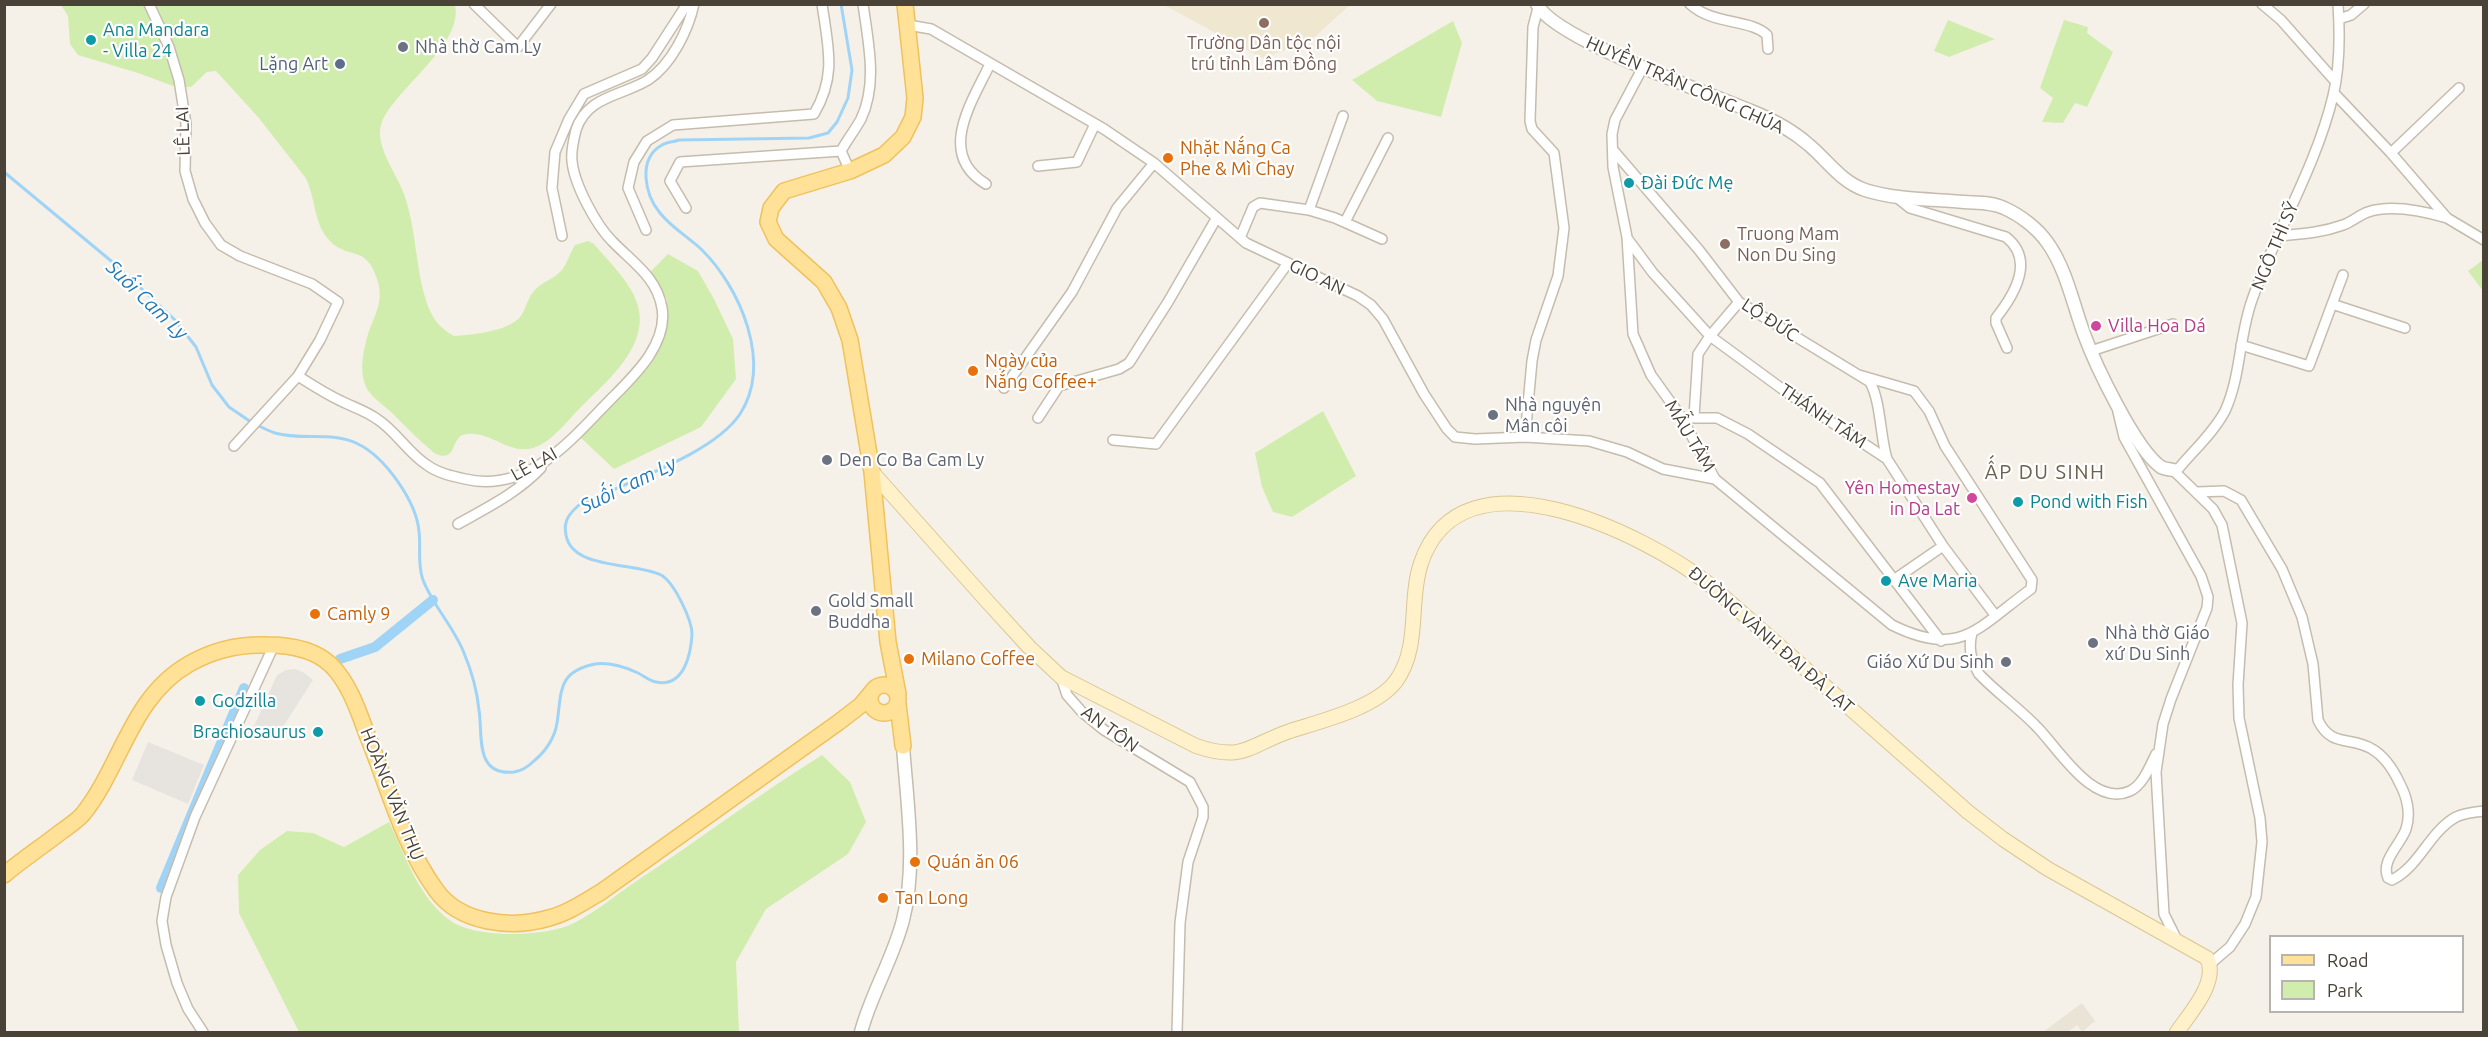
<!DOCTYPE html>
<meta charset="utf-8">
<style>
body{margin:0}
#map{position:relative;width:2488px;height:1037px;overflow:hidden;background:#f6f1e8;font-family:Ubuntu,sans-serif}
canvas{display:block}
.frame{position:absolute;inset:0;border:6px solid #4a4236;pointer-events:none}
.legend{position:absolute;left:2269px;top:935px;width:195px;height:78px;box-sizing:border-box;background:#fff;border:2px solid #b7b3af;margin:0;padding:8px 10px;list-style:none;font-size:18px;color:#4a4236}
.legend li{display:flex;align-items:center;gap:12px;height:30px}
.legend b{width:30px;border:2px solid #b7b3af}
</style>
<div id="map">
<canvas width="2488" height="1037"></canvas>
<div class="frame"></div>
<ul class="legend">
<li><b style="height:8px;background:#ffe198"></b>Road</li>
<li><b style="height:16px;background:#d1edae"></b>Park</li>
</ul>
</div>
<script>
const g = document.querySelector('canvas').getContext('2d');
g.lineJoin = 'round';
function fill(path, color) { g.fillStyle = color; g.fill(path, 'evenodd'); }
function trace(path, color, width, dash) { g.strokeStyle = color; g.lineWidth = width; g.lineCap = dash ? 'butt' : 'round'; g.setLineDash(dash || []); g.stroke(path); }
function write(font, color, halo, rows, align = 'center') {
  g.font = font + ' Ubuntu,sans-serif'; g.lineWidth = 4.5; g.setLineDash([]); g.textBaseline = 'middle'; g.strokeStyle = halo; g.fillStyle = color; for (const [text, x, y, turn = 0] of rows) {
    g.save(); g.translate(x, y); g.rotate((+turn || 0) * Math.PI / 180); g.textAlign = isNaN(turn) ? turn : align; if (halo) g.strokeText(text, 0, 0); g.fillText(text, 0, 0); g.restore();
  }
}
const residential = new Path2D(`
 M2082 1003 2095 1021 2082 1032 2077 1025 2068 1032H2043Z`);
const education = new Path2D(`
 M1164 5H1350L1309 42 1262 58Z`);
const green = new Path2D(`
 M61 5H455C464 44 396 88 382 122 373 144 397 174 404 194 417 230 415 270 428 306 433 320 441 329 454 336 471 335 509 331 520 317 526 310 527 299 533 292 540 283 551 280 559 273 567 266 569 254 575 245L588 241 594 244C608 261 630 281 637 303 651 343 610 379 585 403 570 417 553 442 533 448 509 455 491 431 467 434 449 435 459 465 434 453 420 441 407 428 394 415 387 407 377 402 370 393 357 377 363 350 369 331 376 312 384 300 377 279 366 244 348 260 330 241 313 224 316 197 305 177L258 117 216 71 207 72 191 87H176L138 73 78 55 70 44 68 16Z
 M1948 20 1995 39 1949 57 1934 51Z
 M2064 20 2088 27 2087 33 2113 52 2087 107 2075 103 2063 123 2042 122 2053 98 2040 88Z
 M1453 21 1462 43 1441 117 1377 101 1352 80Z
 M668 254 698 271 714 299 733 339 736 379 701 427 614 469 581 438 654 359 664 332 667 299 650 272Z
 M2483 260V291L2468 271Z
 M1323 411 1356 476 1292 517 1273 512 1262 487 1255 453Z
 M822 755 850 782 866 822 848 854 766 909 736 962 739 1032H299L239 913 238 875 260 850 287 831 313 833 344 847 389 822C405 855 419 899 451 921 476 939 547 937 574 923 596 912 617 894 638 880 700 839 759 794 822 755Z`);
const parking = new Path2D(`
 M295 669 303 672 313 680 281 730 265 741 251 733 277 675 286 670Z
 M148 742 204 765 188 804 132 780Z`);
const stream = new Path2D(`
 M4 172 116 265 175 320 196 347 212 385 229 407 251 422
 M257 425C263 428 269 431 275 433 302 441 332 431 358 444 385 457 416 501 419 531 421 547 417 564 423 580 433 606 454 627 464 653 472 672 477 690 479 710 483 735 474 776 514 772 522 771 529 766 535 760 546 751 555 737 557 723 562 691 557 672 595 664 609 662 626 667 638 673 644 676 650 681 656 682 684 688 691 654 692 634 692 620 674 582 661 575 635 562 572 570 566 535 563 521 569 514 579 505 623 483 713 455 740 414 773 363 740 287 701 249 688 237 671 227 660 213 645 195 637 159 662 145 666 142 674 142 679 140L809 138 828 133 837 122 848 98 852 70 841 4`);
const canal = new Path2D(`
 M340 659 375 647 433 600
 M161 888 244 688`);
const minor = new Path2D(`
 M149 4 169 47 179 80 186 124 185 171 193 199 205 223 221 245 240 256 312 284 338 302 320 340 298 376C312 385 326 394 341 401 353 407 366 411 377 419 396 431 408 453 427 465 438 473 451 476 465 479 528 494 571 440 611 399 634 376 668 344 662 308 657 277 632 262 612 241 596 225 574 184 572 161 571 153 574 138 576 130 587 96 622 96 648 80 671 65 688 31 694 4
 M474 4 518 47 551 4
 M1690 4C1712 25 1751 19 1767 35L1768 49
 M2262 4 2281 20 2335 81
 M2339 19 2351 15 2364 4
 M908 25 931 29 1104 129 1154 163 1246 243 1358 296 1371 305 1383 319 1424 394 1447 429 1455 437 1475 439 1525 437 1589 441 1627 452 1663 469 1715 479
 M1643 67 1615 120 1612 134 1613 167 1627 237 1633 334 1651 375 1682 418 1715 479 1892 625C1961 659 1977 628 2031 589L2032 580 1945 446 1929 411 1914 391 1859 375
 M2334 93 2391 153 2447 218 2484 240
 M1613 150 1699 250 1739 302 1870 382C1881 402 1880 436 1887 459
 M841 151 850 171
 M2391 153 2459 88
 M1038 166 1077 162 1095 124
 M986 184C936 154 972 102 990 64
 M1895 196 1910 208 2006 237C2035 260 2015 294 1996 318V323L2007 348
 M686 208 670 181 680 162 841 151C847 140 855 130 861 119 878 83 868 42 863 4
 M1309 210 1343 116
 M1345 222 1388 138
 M646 230 628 188 634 162 647 141 673 125 814 114C837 75 828 47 822 4
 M562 236 552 188 555 152 569 119 584 94 642 69 652 58 687 4
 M2278 236C2301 234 2321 233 2343 225 2352 222 2359 215 2368 212 2392 204 2423 211 2447 218
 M1240 238 1253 207 1260 203 1309 210 1335 218 1382 239
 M1627 238 1653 273 1710 336 1789 394 1887 459 1943 546 1995 615
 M2332 304 2405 328
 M2241 345 2309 366 2343 275
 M2091 351 2173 324
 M1004 388 1072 292 1117 208 1154 163
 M2118 412 2124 437 2201 576 2208 597 2207 608 2171 699 2163 724 2156 772 2164 914 2177 940
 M1694 417 1698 354 1710 336 1739 302
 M1038 418 1059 386 1119 369 1129 363 1168 302 1216 219
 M1682 418H1717L1748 434 1820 483 1941 641
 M1525 437 1532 361 1536 340 1558 276 1564 228 1554 153 1532 129 1530 121 1533 27 1538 8
 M1113 440 1156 444 1288 263
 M234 446 298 376
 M2198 492 2224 491 2241 500 2282 569 2302 617 2313 664 2318 720C2331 748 2351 736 2372 749 2384 756 2394 771 2400 784 2407 797 2411 814 2406 829 2401 844 2380 861 2388 878L2392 880C2420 866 2429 832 2456 817 2464 813 2474 812 2484 811
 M458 524C488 507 517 493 541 468
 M1895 579 1943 546
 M1972 633C1968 648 1971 660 1979 674 1997 693 2019 708 2037 727 2058 748 2093 808 2130 791 2143 785 2150 766 2156 754
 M1061 677 1067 695 1082 712 1104 730 1190 782 1203 807V817L1188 862 1180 923 1177 1032
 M2210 964 2230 947 2245 924 2256 897 2262 842 2260 818 2239 718 2238 685 2242 623 2222 525 2213 509 2173 470 2179 468C2194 450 2214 432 2225 411 2241 376 2239 336 2252 300 2276 231 2316 167 2333 96 2340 67 2340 34 2338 4
 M203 1032 188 1009 177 983 166 945 162 921 166 897 195 817 274 645`);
const tertiary = new Path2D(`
 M1537 4C1552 38 1711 94 1751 111 1771 119 1792 130 1809 145 1827 160 1841 182 1865 190 1896 200 1932 199 1964 202 1977 203 1992 202 2004 208 2020 215 2037 228 2047 242 2066 268 2073 304 2084 334 2095 364 2135 449 2161 467 2164 469 2169 469 2173 470
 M861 1032C871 994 893 959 903 920 917 865 907 803 903 746`);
const secondary = new Path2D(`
 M872 472 986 600 1029 647 1061 677 1196 746C1244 762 1247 746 1290 731 1321 721 1376 708 1396 681 1421 646 1408 602 1421 563 1462 442 1646 535 1709 584L1968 812 2003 839 2048 869 2207 958C2219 982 2190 1013 2177 1032`);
const primary = new Path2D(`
 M870 699a14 14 0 1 1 28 0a14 14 0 1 1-28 0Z
 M898 694 888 642 872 472 850 340 839 308 824 282 776 239 768 222 771 208 784 191 850 171 884 155 903 137 913 117 915 98 905 4
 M898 704 903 746
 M4 875C23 859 43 846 62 831 69 826 78 820 83 814 122 765 131 697 189 664 213 650 240 644 267 645 289 645 314 649 331 665 350 684 359 713 368 737 389 789 403 845 436 890 460 924 512 929 549 918 568 913 584 902 601 892L839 722 861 705 871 693`);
const markers = [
 [1264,23,6,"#8d6e63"],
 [91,40,6,"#0f9aa8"],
 [403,47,6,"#6b7280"],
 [340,64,6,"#5c6f8a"],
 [1168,158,6,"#e8710a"],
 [1629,183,6,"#0f9aa8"],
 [1725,244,6,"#8d6e63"],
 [2096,326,6,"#d1479c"],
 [973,371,6,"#e8710a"],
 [1493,415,6,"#6b7280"],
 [827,460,6,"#6b7280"],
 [1972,498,6,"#d1479c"],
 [2018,502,6,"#0f9aa8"],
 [1886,581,6,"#0f9aa8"],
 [816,611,6,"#6b7280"],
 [315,614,6,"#e8710a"],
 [2093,643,6,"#6b7280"],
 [909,659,6,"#e8710a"],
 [2006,662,6,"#6b7280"],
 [200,701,6,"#0f9aa8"],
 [318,732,6,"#0f9aa8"],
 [915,862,6,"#e8710a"],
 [883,898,6,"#e8710a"]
];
const cultureNames = [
 ["Ana Mandara",103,30],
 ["- Villa 24",103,51],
 ["Đài Đức Mẹ",1641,183],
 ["Pond with Fish",2030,502],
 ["Ave Maria",1898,581],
 ["Godzilla",212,701],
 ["Brachiosaurus",306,732,"right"]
];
const educationNames = [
 ["Trường Dân tộc nội",1264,43],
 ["trú tỉnh Lâm Đồng",1264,64],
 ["Truong Mam",1737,234,"left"],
 ["Non Du Sing",1737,255,"left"]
];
const worshipNames = [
 ["Nhà thờ Cam Ly",415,47],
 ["Nhà nguyện",1505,405],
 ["Mân côi",1505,426],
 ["Den Co Ba Cam Ly",839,460],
 ["Gold Small",828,601],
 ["Buddha",828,622],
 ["Nhà thờ Giáo",2105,633],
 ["xứ Du Sinh",2105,654],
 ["Giáo Xứ Du Sinh",1994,662,"right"]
];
const serviceNames = [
 ["Lặng Art",328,64]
];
const streetNames = [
 ["HUYỀN TRÂN CÔNG CHÚA",1685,85,24],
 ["LÊ LAI",183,131,-92],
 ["NGÔ THÌ SỸ",2275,246,-67],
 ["GIO AN",1317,277,26],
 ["LỘ ĐỨC",1770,320,33],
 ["THÁNH TÂM",1823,416,34],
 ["MẪU TÂM",1690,436,59],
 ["LÊ LAI",534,464,-29],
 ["ĐƯỜNG VÀNH ĐAI ĐÀ LẠT",1771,640,41],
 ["AN TÔN",1110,729,36],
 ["HOÀNG VĂN THỤ",392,794,68]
];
const foodNames = [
 ["Nhặt Nắng Ca",1180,148],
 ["Phe & Mì Chay",1180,169],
 ["Ngày của",985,361],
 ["Nắng Coffee+",985,382],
 ["Camly 9",327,614],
 ["Milano Coffee",921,659],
 ["Quán ăn 06",927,862],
 ["Tan Long",895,898]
];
const hotelNames = [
 ["Villa Hoa Dá",2108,326],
 ["Yên Homestay",1960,488,"right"],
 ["in Da Lat",1960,509,"right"]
];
const waterNames = [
 ["Suối Cam Ly",147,300,44],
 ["Suối Cam Ly",628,485,-26]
];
const neighbourhoodNames = [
 ["ẤP DU SINH",2045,472]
];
fill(residential, '#eae4d6');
fill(education, '#f0e7d1');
fill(green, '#d1edae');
fill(parking, '#e7e4e0');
trace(stream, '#a0d4f7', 3);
trace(canal, '#a0d4f7', 10);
trace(minor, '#c5bcad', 12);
trace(tertiary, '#c5bcad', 15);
trace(secondary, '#dac694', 16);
trace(primary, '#efc25d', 18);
trace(minor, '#fff', 9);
trace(tertiary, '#fff', 12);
trace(secondary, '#fff1c9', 14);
trace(primary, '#ffe198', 15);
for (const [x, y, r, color] of markers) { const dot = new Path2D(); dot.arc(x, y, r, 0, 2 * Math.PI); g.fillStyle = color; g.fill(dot); trace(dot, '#fff', 2); }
write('18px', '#0d838f', '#fff', cultureNames, 'left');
write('18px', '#785e54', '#fff', educationNames);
write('18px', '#5b616d', '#fff', worshipNames, 'left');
write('18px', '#4e5e75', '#fff', serviceNames, 'right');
write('18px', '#4a4236', '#fff', streetNames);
write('18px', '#c56008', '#fff', foodNames, 'left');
write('18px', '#b23c85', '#fff', hotelNames, 'left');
write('italic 20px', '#237ab8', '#fff', waterNames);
g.letterSpacing = '1.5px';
write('20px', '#6e604c', '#fff', neighbourhoodNames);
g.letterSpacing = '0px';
</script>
